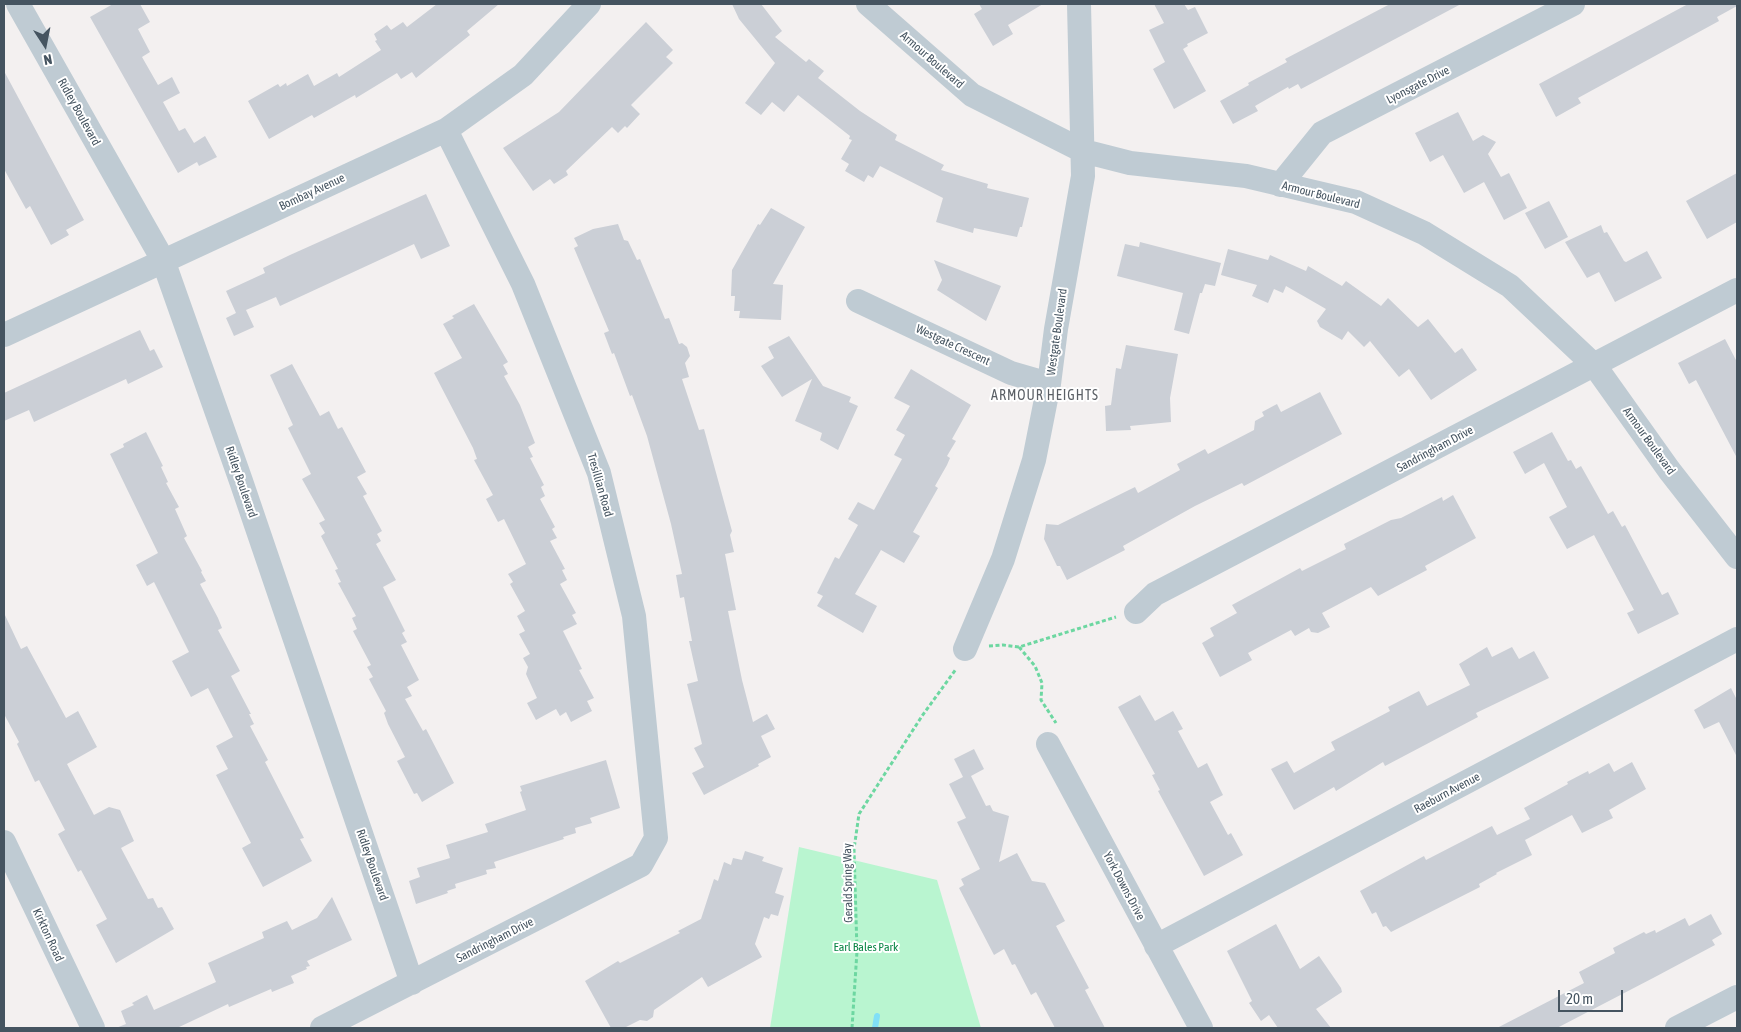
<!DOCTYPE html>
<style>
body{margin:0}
#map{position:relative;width:1741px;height:1032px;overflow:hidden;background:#f3f0f0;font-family:"Asap Condensed",sans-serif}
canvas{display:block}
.frame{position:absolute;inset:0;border:5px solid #455460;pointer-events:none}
.north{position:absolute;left:20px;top:20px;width:50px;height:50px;-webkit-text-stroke:4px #fff;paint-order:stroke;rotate:169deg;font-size:14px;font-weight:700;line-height:20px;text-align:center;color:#455460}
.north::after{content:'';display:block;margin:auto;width:18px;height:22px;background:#455460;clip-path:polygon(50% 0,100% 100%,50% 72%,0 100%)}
.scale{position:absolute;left:1558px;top:990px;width:65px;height:22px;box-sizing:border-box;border:2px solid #455460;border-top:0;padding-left:6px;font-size:15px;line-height:18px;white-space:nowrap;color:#455460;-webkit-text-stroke:4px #fff;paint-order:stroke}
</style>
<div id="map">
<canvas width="1741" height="1032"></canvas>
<div class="frame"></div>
<div class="north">N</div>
<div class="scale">20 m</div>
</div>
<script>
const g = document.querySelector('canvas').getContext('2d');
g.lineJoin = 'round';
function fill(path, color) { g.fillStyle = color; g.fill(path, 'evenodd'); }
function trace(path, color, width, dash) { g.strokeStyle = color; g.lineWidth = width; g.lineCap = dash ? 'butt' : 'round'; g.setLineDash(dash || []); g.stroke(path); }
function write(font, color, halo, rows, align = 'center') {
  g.font = font + ' "Asap Condensed",sans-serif'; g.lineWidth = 4; g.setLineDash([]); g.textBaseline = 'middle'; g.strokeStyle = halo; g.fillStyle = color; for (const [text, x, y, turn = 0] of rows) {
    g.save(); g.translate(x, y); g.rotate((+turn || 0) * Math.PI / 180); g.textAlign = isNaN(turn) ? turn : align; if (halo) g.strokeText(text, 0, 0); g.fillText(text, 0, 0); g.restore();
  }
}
const green = new Path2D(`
 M799 847 937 880 981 1028H770Z`);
const stream = new Path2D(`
 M875 1028 877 1016`);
const building = new Path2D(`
 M113 4H140L150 22 138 29 150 52 142 57 158 85 172 77 180 93 163 102 179 131 185 128 194 143 205 136 217 157 199 166 197 162 178 173 90 17Z
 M437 4H499L467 31 470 35 416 78 412 72 401 79 397 73 356 98 355 95 314 118 312 115 269 139 248 101 278 84 280 87 286 83 287 86 308 74 314 86 337 73 339 77 381 50 375 41 377 40 374 34 387 25 391 30 403 22 407 27Z
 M732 4H761L782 31 775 37 806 62 809 59 824 71 818 78 860 111 897 135 895 140 944 165 941 170 988 184 987 188 1029 198 1022 227H1020L1017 237 974 228 973 233 936 222 943 198 880 166 873 178 868 175 864 182 845 171 849 164 841 159 852 140 849 139 850 136 798 95 784 112 772 102 761 115 745 103 775 63 739 19Z
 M979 4H1043L1008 25 1013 34 993 46 974 14 982 9Z
 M1154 4H1184L1188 10 1195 7 1208 33 1187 44 1188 46 1183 49 1206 91 1174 109 1153 69 1165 62 1149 30 1164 23Z
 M1390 4H1461L1301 89 1298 84 1289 89 1288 87 1255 106 1258 111 1233 124 1220 101 1249 85 1248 83 1287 62 1285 59Z
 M1688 4H1737V6L1717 17 1719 21 1578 98 1581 103 1556 117 1539 84Z
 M646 22 673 50 666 57 673 63 631 105 640 114 627 128 625 126 618 133 612 127 566 171 568 175 554 184 550 179 533 191 503 148 559 112Z
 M4 71 84 220 66 230 69 235 51 245 30 206 26 209 4 169Z
 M1458 112 1473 141 1483 135 1496 142 1488 154 1501 177 1509 173 1527 208 1504 220 1484 182 1464 193 1443 155 1430 162 1415 133Z
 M1737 173V222L1707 239 1686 201Z
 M426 194 450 246 421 259 414 244 280 306 276 297 246 310 254 327 234 336 226 318 236 313 226 291 265 273 263 268 290 255Z
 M1549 201 1568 237 1545 249 1525 213Z
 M771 208 805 227 773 284 783 285 781 320 739 318 740 311H734L735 296H731L732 270 758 224 760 225Z
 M618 224 624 240 628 241 637 260 640 259 665 319 669 318 679 344 682 343 687 347 690 356 685 363 689 377 682 379 699 430 704 429 732 531 730 535 734 552 725 554 736 610 728 611 742 680 753 722 767 714 775 729 761 736 771 757 758 764 759 766 704 795 692 773 704 767 694 748 702 744 687 684 698 681 689 641H692L684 597 680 598 676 575 682 574 671 524 647 436 632 395 630 396 614 353 612 354 604 333 609 331 574 248 578 246 574 238 593 229Z
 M1601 225 1604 233 1607 232 1624 261 1626 262 1647 251 1662 278 1615 302 1599 272 1587 278 1565 242Z
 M1140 242 1221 263 1215 286 1205 284 1202 293H1200L1189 334 1174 330 1183 293 1117 276 1125 244 1139 247Z
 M1228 249 1268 260 1270 255 1306 271 1308 266 1342 286 1346 281 1381 306 1388 298 1418 327 1428 319 1455 353 1462 348 1477 370 1431 400 1409 369 1399 377 1370 341 1364 347 1348 331 1342 340 1320 327 1317 321 1326 309 1286 286 1283 293 1274 289 1268 303 1252 296 1257 285 1221 275Z
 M934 260 1001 286 986 321 937 290 942 280Z
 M474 304 508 362 503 365 508 374 504 376 520 405 535 443 528 447 533 457 530 458 544 485 541 487 545 496 540 499 555 527 552 529 557 538 550 541 565 569 562 570 567 580 560 584 576 613 572 615 577 624 563 631 582 669 579 670 594 698 587 701 592 711 571 722 566 712 560 716 556 709 536 720 527 703 537 698 526 674 528 667 523 658 530 654 519 634 525 631 517 616 525 611 510 584 513 582 508 574 526 564 504 519 498 522 486 499 493 495 474 460 477 459 473 448 434 373 462 358 443 324 454 318 452 316Z
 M140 330 150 351 154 349 163 367 128 384 126 379 34 422 29 410 4 421V393Z
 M789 336 823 386 851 397 849 402 858 406 838 450 820 440 822 433 795 421 812 379 782 397 761 366 774 358 768 347Z
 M1725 339 1737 362V458L1696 380 1689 384 1678 363Z
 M1126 345 1178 354 1170 398 1171 422 1130 426 1131 430 1106 431 1105 406 1111 405 1116 368 1121 369Z
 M292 364 320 416 329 411 338 429 342 427 366 472 357 477 367 494 363 496 382 531 377 534 381 541 376 544 396 580 383 587 405 631 402 633 407 642 401 645 419 680 407 687 412 696 405 699 423 731 426 729 454 783 422 802 417 793 414 794 397 761 405 757 388 724 384 713 386 711 369 679 373 677 367 667 371 665 353 631 357 629 352 618 356 616 338 583 341 582 335 570 338 569 321 536 325 533 319 523 325 520 302 479 311 474 288 428 293 425 270 375Z
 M911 369 971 405 952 439 956 441 947 456 950 458 947 465 935 486 938 488 913 532 920 536 904 563 881 550 855 594 877 606 863 633 817 606 823 596 817 593 835 557 839 559 858 525 848 519 858 502 874 510 902 459 894 455 905 435 896 430 910 406 894 398Z
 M1320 392 1342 434 1244 486 1242 483 1195 506 1123 546 1125 550 1067 580 1060 566H1057L1044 539 1046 524 1058 525 1135 487 1138 493 1180 470 1177 464 1205 449 1208 454 1254 430 1255 421 1264 416 1262 412 1277 404 1281 412Z
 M146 432 163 466 161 467 168 482 166 483 179 507 175 509 187 536 184 538 202 571 201 572 206 581 200 584 218 618 222 628 218 630 240 671 231 676 251 714H249L254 724 250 726 268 760 265 762 304 838 300 839 312 861 263 887 242 848 251 843 216 775 228 769 216 746 233 737 208 688 191 697 172 661 189 652 154 582 147 586 136 565 158 553 110 454 124 447 123 444Z
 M1552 432 1568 461 1571 460 1576 469 1581 466 1608 514 1613 511 1622 527 1625 525 1662 595 1668 592 1679 614 1638 634 1627 613 1634 610 1594 535 1567 549 1549 517 1567 507 1544 463 1525 474 1513 452Z
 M1453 495 1476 538 1425 566 1427 570 1378 596 1371 587 1322 613 1330 627 1318 633 1311 632 1309 628 1295 636 1291 630 1248 653 1252 660 1220 677 1202 643 1214 636 1210 628 1237 613 1232 605 1300 568 1302 571 1346 549 1344 544 1391 520 1401 518 1442 497 1443 501Z
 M4 613 21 649 27 646 66 718 78 711 97 747 67 764 94 815 109 807 120 810 134 841 121 848 148 899 153 898 158 908 162 907 174 929 116 963 96 925 107 919 81 870 78 872 58 834 65 830 39 780 35 782 17 744 19 742 4 714Z
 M1487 647 1492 657 1512 647 1519 659 1534 651 1549 678 1476 713 1478 717 1385 766 1383 762 1336 791 1334 787 1294 810 1271 769 1287 761 1294 773 1335 750 1331 742 1390 711 1388 707 1419 691 1427 706 1470 685 1459 664Z
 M1731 688 1737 700V757L1719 722 1704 729 1694 710Z
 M1140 695 1155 721 1173 711 1183 729 1178 731 1198 768 1207 763 1223 795 1210 802 1228 835 1231 833 1243 855 1204 876 1158 791 1160 790 1152 775 1155 774 1118 707Z
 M974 749 984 769 971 776 986 806 990 805 993 811 1009 816 999 862 1017 853 1032 881 1045 883 1065 921 1056 926 1089 988 1085 990 1105 1028H1055L1036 992 1031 995 1015 964 1012 965 1004 949 994 955 959 888 964 885 961 879 980 869 957 822 966 818 949 784 963 777 954 759Z
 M606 760 620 808 590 818 592 823 575 828 576 833 563 837 564 839 494 862 496 868 486 870 487 874 455 884 456 888 447 891 448 893 416 904 409 881 420 877 417 868 450 858 446 845 488 832 485 824 526 810 520 792 522 791 520 786Z
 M1632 762 1646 789 1609 810 1613 818 1582 833 1572 815 1525 840 1532 855 1496 873 1497 874 1479 884 1480 887 1391 932 1386 926 1383 927 1376 912 1372 914 1360 891 1424 856 1426 860 1492 826 1497 835 1530 819 1524 808 1568 784 1567 782 1588 771 1589 774 1609 763 1614 772Z
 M745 851 764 857 762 861 783 868 775 893 784 896 778 916 771 914 769 919 764 917 755 944 762 957 708 987 702 977 654 1010 653 1017 647 1021 640 1020 624 1028H611L585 981 618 961 620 963 680 933 678 931 701 919 714 879 718 881 724 862 731 865 733 858 742 860Z
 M332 897 352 940 307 961 310 966 306 967 307 969 291 976 294 983 272 992 271 989 229 1007 228 1004 177 1028H116L126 1024 121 1011 134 1005 132 1003 147 995 154 1010 216 982 208 963 264 938 262 932 287 921 292 930 317 918Z
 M1711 914 1722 934 1712 940 1715 945 1655 977 1557 1028H1497L1584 983 1579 972 1615 953 1613 948 1644 932 1646 934 1655 930 1656 933 1685 918 1689 926Z
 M1276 924 1300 969 1319 956 1341 988 1342 992 1316 1009 1331 1028H1278L1269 1015 1261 1021 1249 1003 1252 1001 1227 951Z`);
const path = new Path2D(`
 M989 646 1003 645 1019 647 1116 617
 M1019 647 1035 666 1042 683 1041 700 1056 723
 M852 1028 857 951 854 849 859 814 922 716 956 669`);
const minor = new Path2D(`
 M18 4 163 260 241 481 412 983
 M868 4 972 95 1083 151 1130 163 1246 176 1356 202 1424 233 1510 286 1595 366 1669 470 1737 557
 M1280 185 1322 133 1573 4
 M858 301 1011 373 1049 384
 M4 335 446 130 523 75 589 4
 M1136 612 1155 594 1737 290
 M965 649 1003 559 1034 460 1049 384 1056 329 1083 176 1079 4
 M1048 744 1201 1028
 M4 842 93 1028
 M1156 946 1737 639
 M322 1028 641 865 656 838 634 616 599 473 523 284 446 130
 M1677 1028 1737 997`);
const streetNames = [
 ["Armour Boulevard",932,60,41],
 ["Lyonsgate Drive",1418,85,-27],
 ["Ridley Boulevard",79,112,61],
 ["Bombay Avenue",312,192,-25],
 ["Armour Boulevard",1321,195,14],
 ["Westgate Boulevard",1057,332,-82],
 ["Westgate Crescent",953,345,25],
 ["Armour Boulevard",1649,441,54],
 ["Sandringham Drive",1435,449,-28],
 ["Ridley Boulevard",241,482,71],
 ["Tresillian Road",600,485,74],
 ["Raeburn Avenue",1447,793,-28],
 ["Ridley Boulevard",372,865,71],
 ["Gerald Spring Way",848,883,-91],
 ["York Downs Drive",1124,886,62],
 ["Kirkton Road",48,935,65],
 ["Sandringham Drive",495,940,-27]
];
const parkNames = [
 ["Earl Bales Park",866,947]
];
const neighbourhoodNames = [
 ["ARMOUR HEIGHTS",1045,396]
];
fill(green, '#b9f5d0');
trace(stream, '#81e0f7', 6);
fill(building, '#cbcfd6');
trace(path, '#6dd7a1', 3, [4, 2.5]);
trace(minor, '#bfcbd3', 24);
write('12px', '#455460', '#fff', streetNames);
write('12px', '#0c8647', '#fff', parkNames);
g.letterSpacing = '1px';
write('14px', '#5b6066', '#fff', neighbourhoodNames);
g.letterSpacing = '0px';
</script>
